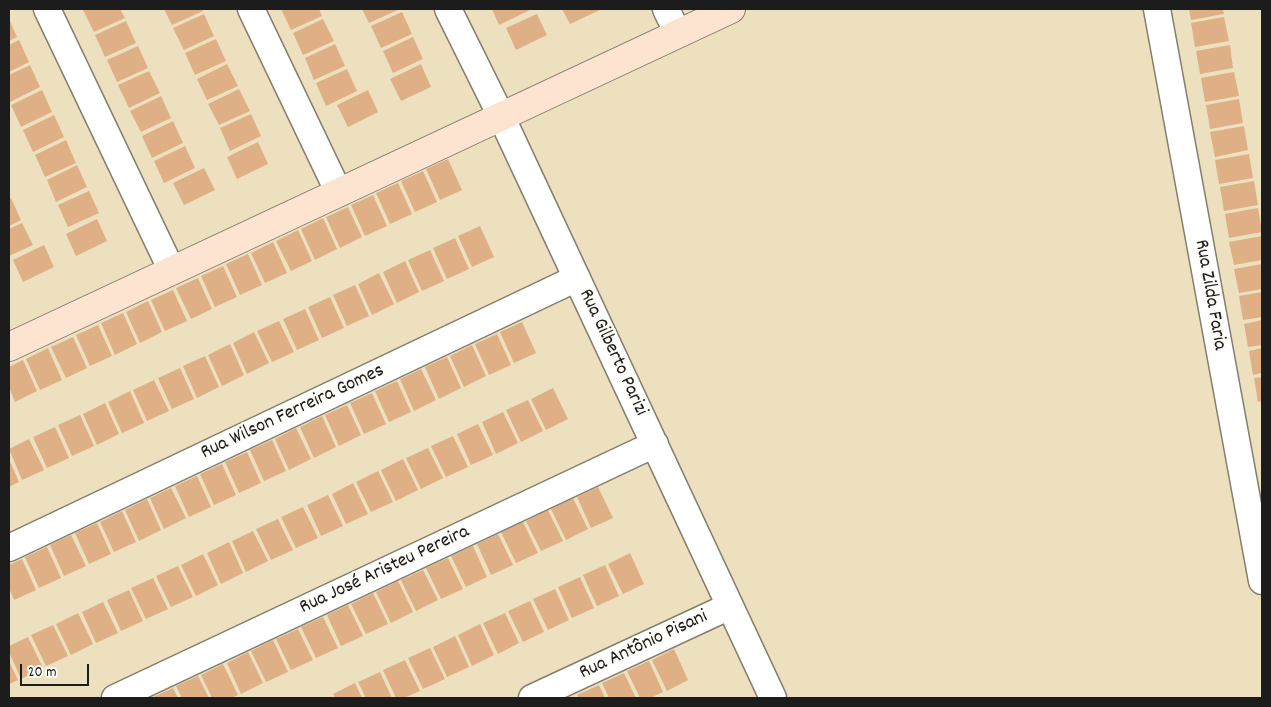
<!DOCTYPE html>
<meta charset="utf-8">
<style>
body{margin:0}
#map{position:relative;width:1271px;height:707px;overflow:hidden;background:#ede0bf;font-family:Dekko,sans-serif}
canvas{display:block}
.frame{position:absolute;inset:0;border:10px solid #1c1c1c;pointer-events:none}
.scale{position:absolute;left:20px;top:664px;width:69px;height:22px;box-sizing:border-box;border:2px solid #1c1c1c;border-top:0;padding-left:6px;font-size:15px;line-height:18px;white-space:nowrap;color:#1c1c1c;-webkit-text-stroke:4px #fdfcf7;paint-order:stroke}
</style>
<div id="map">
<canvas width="1271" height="707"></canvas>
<div class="frame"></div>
<div class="scale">20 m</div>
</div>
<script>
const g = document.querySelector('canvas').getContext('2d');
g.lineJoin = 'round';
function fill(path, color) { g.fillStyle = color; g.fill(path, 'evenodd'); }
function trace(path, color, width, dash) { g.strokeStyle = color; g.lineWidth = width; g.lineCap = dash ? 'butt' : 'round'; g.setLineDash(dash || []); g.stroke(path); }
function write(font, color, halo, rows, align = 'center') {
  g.font = font + ' Dekko,sans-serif'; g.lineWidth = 4.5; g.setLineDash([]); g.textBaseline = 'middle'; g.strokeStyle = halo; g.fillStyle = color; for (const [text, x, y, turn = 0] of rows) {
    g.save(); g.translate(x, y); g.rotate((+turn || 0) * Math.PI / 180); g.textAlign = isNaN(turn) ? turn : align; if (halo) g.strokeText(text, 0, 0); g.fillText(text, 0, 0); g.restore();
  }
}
const building = new Path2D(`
 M86 9H120L125 18 94 32 83 10Z
 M164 9H202L203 11 172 25Z
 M281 9H319L322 16 291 30Z
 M362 9H400L369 23Z
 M492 9H529L530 10 499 25Z
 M562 9H602L570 24Z
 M1189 9H1223L1224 14 1191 20Z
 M402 12 412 34 381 48 371 26Z
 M204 14 214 36 184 50 173 28Z
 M537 14 547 35 516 50 506 28Z
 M1224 17 1229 41 1195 47 1191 23Z
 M9 19 17 37 9 41Z
 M323 19 334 41 303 55 293 33Z
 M126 21 136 43 105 57 95 35Z
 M413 37 423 59 393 73 383 51Z
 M216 39 226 61 195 75 185 53Z
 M19 40 29 62 9 72V45Z
 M335 44 345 66 314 80 305 58Z
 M1230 45 1233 68 1200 74 1196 51Z
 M138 46 148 68 117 82 107 60Z
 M227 64 238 86 207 100 197 79Z
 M421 64 431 87 401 101 390 79Z
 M30 65 40 87 10 102 9 75Z
 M347 69 357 91 326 106 316 83Z
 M149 71 160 93 129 108 118 85Z
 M1234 72 1239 96 1205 102 1201 78Z
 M239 89 250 111 219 125 208 104Z
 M42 90 52 112 21 127 11 105Z
 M368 90 378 112 348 127 337 105Z
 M161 96 171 118 141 132 130 111Z
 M1239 99 1243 123 1210 129 1206 105Z
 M251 114 261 136 230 151 220 128Z
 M54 115 64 137 33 152 23 130Z
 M173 121 183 143 152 158 142 136Z
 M1244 126 1248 150 1215 157 1210 132Z
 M66 140 76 163 45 177 35 155Z
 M258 142 268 164 237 179 227 157Z
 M185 146 195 168 164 183 154 161Z
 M1249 154 1253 178 1219 184 1215 160Z
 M448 159 462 190 440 200 426 169Z
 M77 165 87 187 56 202 47 180Z
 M204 168 215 190 184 205 173 183Z
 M423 171 437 202 415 212 401 181Z
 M1254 181 1258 205 1224 211 1220 187Z
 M398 183 412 214 390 224 376 193Z
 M89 191 99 213 68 227 58 205Z
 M373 195 387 226 365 236 351 205Z
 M11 198 21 220 9 226V199Z
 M348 207 362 237 340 248 326 217Z
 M1258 208 1262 232 1229 238 1225 214Z
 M323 218 337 249 315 260 301 229Z
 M97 219 107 241 76 256 66 234Z
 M22 223 33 245 9 256V229Z
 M480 226 494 257 472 267 458 236Z
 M298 230 312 261 291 271 276 241Z
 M1262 236V260L1234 265 1229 242Z
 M455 238 469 269 447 279 433 248Z
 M273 242 287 273 265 283 251 253Z
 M44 245 54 267 23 282 13 260Z
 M430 250 444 281 422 291 408 260Z
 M248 254 262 285 240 295 226 264Z
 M405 261 419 292 397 303 383 272Z
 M1262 264V289L1239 293 1234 269Z
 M223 266 237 297 215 307 201 276Z
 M379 273 394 304 372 315 358 284Z
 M198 278 212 309 191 319 176 288Z
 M355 285 369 316 347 326 333 295Z
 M173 290 187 321 165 331 151 300Z
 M1262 292V317L1243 320 1239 296Z
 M330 297 344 328 322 338 308 307Z
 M148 301 162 332 140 343 126 312Z
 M305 309 319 340 297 350 283 319Z
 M123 313 137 344 115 355 101 323Z
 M1262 320V345L1248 347 1244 324Z
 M279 321 294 352 272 362 257 331Z
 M522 322 536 353 514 363 500 332Z
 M98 325 112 356 90 366 76 335Z
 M254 332 269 363 247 374 233 343Z
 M497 334 511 365 489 375 475 344Z
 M73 337 87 368 66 378 51 347Z
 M230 344 244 375 222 386 208 355Z
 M472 345 486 376 464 387 450 356Z
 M48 348 62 380 40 390 26 359Z
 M1262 348V373L1253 375 1249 351Z
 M205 356 219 387 197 398 183 366Z
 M447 357 461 388 439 399 425 367Z
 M23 360 37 391 15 402 9 387V367Z
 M180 368 194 399 172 409 158 378Z
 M421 369 436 400 414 411 400 379Z
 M1262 377V401L1258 402 1254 378Z
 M154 380 169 411 147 421 133 390Z
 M397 381 411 412 389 422 375 391Z
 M553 388 568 419 546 430 531 399Z
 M130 391 144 423 122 433 108 402Z
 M372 393 386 424 364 434 350 403Z
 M528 400 543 431 521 442 506 410Z
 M105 403 119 434 97 445 83 414Z
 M347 405 361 435 339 446 325 415Z
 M503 412 518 443 496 454 482 422Z
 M80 415 94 446 72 456 58 425Z
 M322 416 336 447 314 458 300 427Z
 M478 424 493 455 471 465 457 434Z
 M55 427 69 458 47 468 33 437Z
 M296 428 311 459 289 470 275 439Z
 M453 436 468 467 446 477 431 446Z
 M29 439 44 470 22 480 9 449Z
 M272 440 286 471 264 481 250 450Z
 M428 448 443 478 421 489 406 458Z
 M247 452 261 483 239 493 225 462Z
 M9 459 19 482 9 487Z
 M403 459 418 490 396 501 381 470Z
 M222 464 236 495 214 505 200 474Z
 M378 471 393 502 371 512 356 482Z
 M197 476 211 507 189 517 175 486Z
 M353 483 368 514 346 524 332 494Z
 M598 487 613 518 591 528 577 497Z
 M171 488 186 518 164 529 150 498Z
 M328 495 343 526 321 536 307 505Z
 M573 498 588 529 566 540 551 509Z
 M147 499 161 530 139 541 125 510Z
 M303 507 318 538 296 548 281 517Z
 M548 510 563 541 541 551 526 521Z
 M122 511 136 542 114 552 100 522Z
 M278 519 293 550 271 560 256 529Z
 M523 522 538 553 516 563 501 532Z
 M97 523 111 554 89 564 75 533Z
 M253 531 268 561 246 572 232 541Z
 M498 534 513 565 491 575 477 544Z
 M71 535 86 566 64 576 50 545Z
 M229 542 243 573 221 584 207 553Z
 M473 546 487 577 466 587 451 556Z
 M47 547 61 578 39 588 25 557Z
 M630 553 644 584 623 594 608 564Z
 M203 554 218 585 196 596 181 565Z
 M448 558 463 589 441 599 426 568Z
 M22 559 36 590 14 600 9 588V565Z
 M605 565 619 596 597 606 583 575Z
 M178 566 193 597 171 607 156 576Z
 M423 570 438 600 416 611 401 580Z
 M580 577 594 608 572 618 558 587Z
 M153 578 168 609 146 619 131 588Z
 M398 581 413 612 391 623 376 592Z
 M555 589 569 620 548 630 533 599Z
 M129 590 143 621 121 631 107 600Z
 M373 593 388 624 366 634 351 604Z
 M530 601 544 632 523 642 508 611Z
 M103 602 118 633 96 643 82 612Z
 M348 605 363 636 341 646 327 615Z
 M78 613 93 644 71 655 56 624Z
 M505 613 519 643 498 654 483 623Z
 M323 617 338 648 316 658 301 627Z
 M480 624 494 655 472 666 458 635Z
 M53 625 68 656 46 666 31 635Z
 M298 629 313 660 291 670 276 639Z
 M455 636 469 667 447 677 433 647Z
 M28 637 43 668 21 679 9 652V646Z
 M273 640 288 672 266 682 251 651Z
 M430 648 445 679 423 689 408 658Z
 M674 649 688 680 667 691 652 660Z
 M248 652 263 683 241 694 227 663Z
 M405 660 420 691 404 698H396L383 670Z
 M9 661 18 680 9 684Z
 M649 661 663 692 650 698H640L627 671Z
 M223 664 238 695 231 698H212L201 675Z
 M380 672 392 698H366L358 682Z
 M624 673 636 698H609L602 683Z
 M198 676 209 698H182L176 686Z
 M355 683 362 698H335L333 694Z
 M599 685 605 698H579L577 695Z
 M173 688 178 698H151Z`);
const street = new Path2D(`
 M47 9 172 271
 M251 9 339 193
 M448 9 501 116 773 698
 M666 9 678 34
 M1157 9 1262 581
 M9 548 577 278
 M115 698 655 444
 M532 698 730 606`);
const secondary = new Path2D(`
 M9 347 731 9`);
const streetNames = [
 ["Rua Zilda Faria",1209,295,80],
 ["Rua Gilberto Parizi",612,353,65],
 ["Rua Wilson Ferreira Gomes",293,413,-25],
 ["Rua José Aristeu Pereira",385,571,-25],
 ["Rua Antônio Pisani",644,646,-25]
];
fill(building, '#dfb085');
trace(street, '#847e6e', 29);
trace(secondary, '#847e6e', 30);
trace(street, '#fff', 26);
trace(secondary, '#fde4d1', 28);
write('20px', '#1c1c1c', '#fdfcf7', streetNames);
</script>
